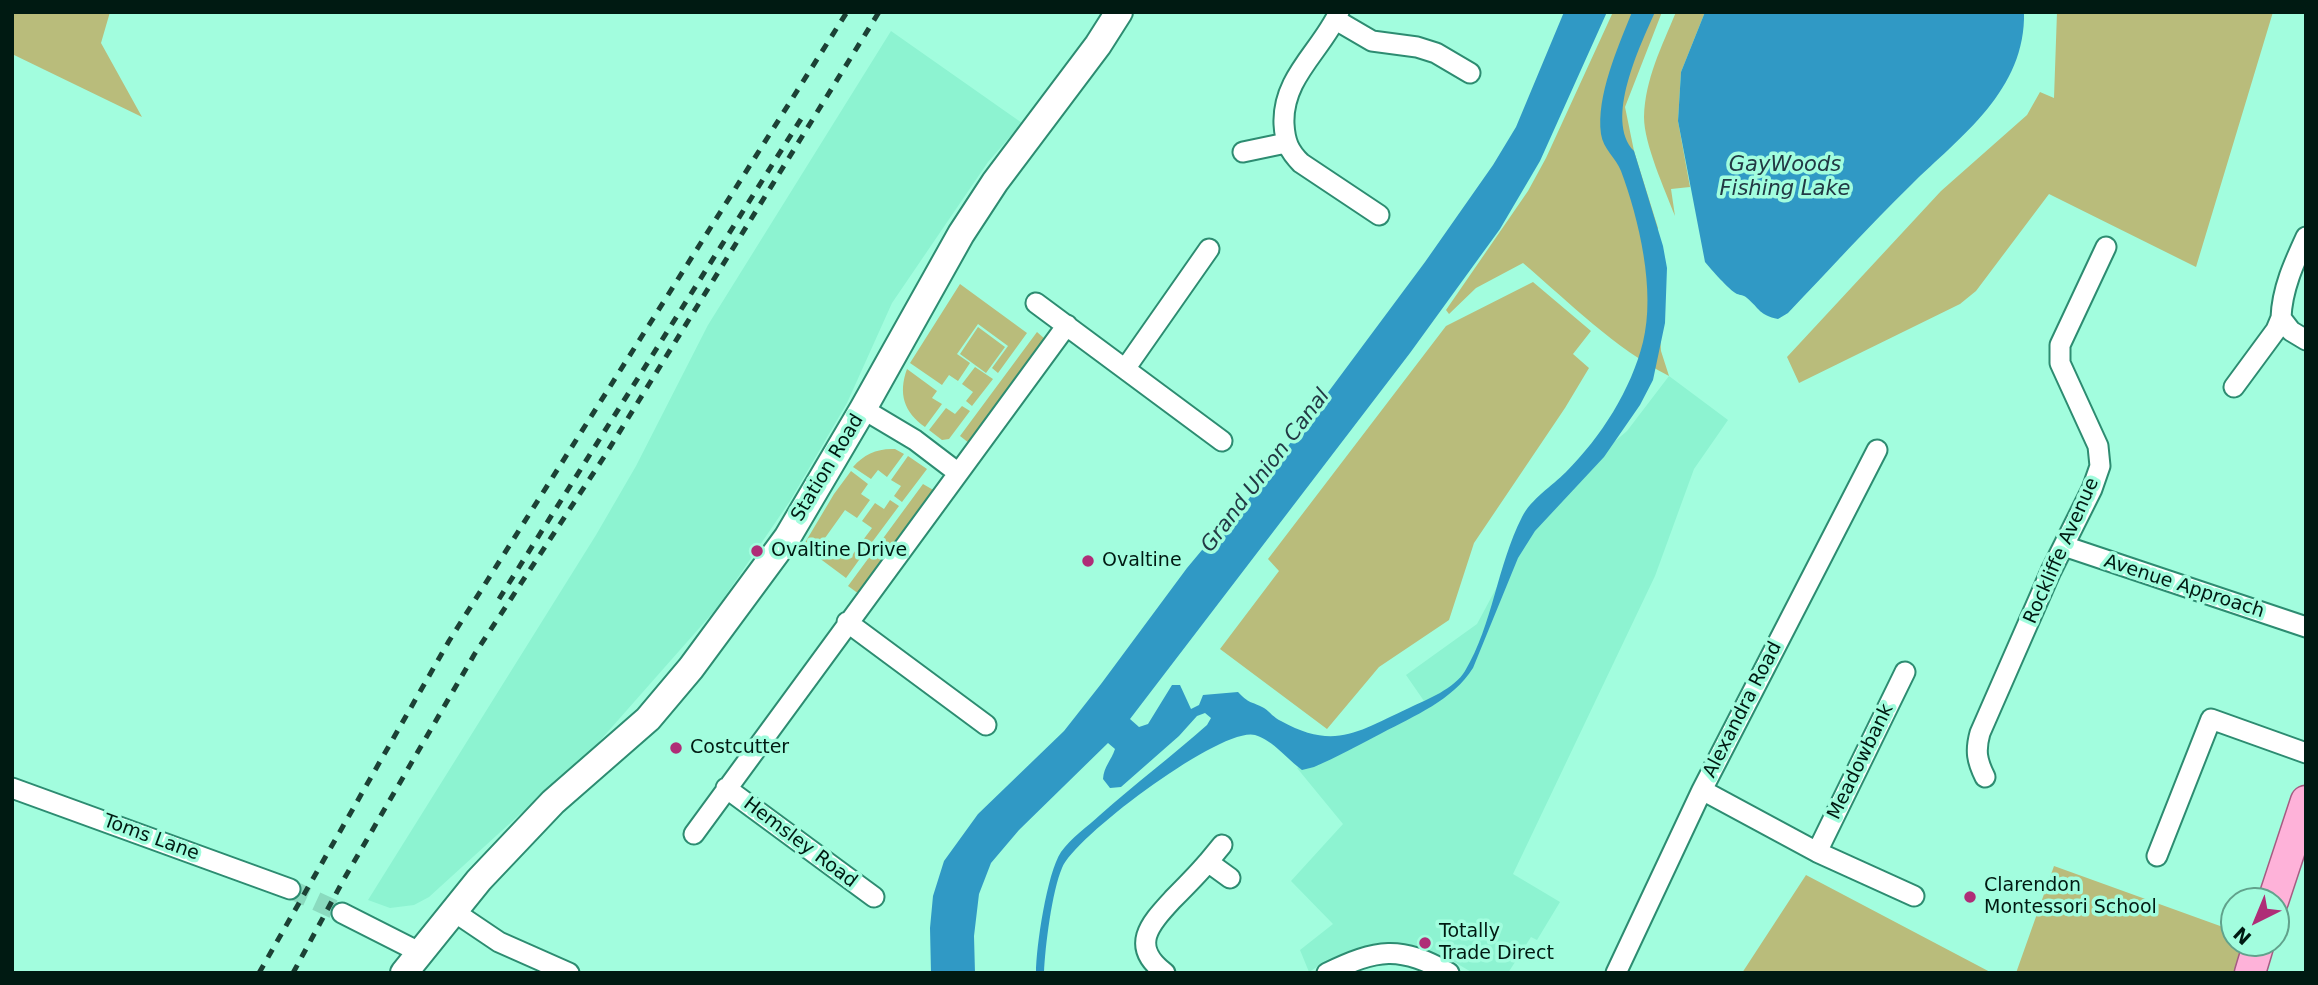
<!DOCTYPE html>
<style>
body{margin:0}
#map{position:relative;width:2318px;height:985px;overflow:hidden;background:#a2fdde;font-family:"DejaVu Sans",sans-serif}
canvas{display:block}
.frame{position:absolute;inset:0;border:14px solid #001a12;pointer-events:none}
.north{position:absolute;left:2220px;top:887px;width:70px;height:70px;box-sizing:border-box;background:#a2fdde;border:2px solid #61a28c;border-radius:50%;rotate:223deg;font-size:19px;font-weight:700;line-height:28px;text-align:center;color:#001a12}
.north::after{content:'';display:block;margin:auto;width:24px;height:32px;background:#af2d77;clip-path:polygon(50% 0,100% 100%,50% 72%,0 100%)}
</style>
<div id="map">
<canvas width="2318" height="985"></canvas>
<div class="frame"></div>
<div class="north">N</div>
</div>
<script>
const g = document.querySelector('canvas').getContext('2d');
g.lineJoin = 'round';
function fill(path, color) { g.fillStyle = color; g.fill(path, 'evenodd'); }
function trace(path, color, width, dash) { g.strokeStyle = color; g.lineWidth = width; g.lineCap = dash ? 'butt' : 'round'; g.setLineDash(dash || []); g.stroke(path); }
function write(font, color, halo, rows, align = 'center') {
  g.font = font + ' "DejaVu Sans",sans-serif'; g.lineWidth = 7; g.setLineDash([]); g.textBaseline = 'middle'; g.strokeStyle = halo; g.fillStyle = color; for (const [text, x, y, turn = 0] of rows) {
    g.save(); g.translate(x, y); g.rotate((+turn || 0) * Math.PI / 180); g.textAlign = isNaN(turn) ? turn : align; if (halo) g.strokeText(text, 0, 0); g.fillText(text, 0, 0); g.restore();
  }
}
const built = new Path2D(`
 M891 31 1022 123 988 162 892 303 847 403 790 501 717 608 597 744 429 897 414 905 390 908 368 900 596 535 636 466 708 325Z
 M1669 376 1728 420 1694 469 1655 576 1513 874 1560 902 1537 940 1531 937 1508 973H1473L1456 963 1415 945 1355 950 1331 958 1309 972 1300 950 1333 924 1291 881 1343 824 1297 768 1424 701 1406 675 1477 624 1542 503 1627 431Z`);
const green = new Path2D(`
 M12 12H110L101 43 142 117 12 54Z
 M1613 12H1662L1625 107 1634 151 1658 228 1655 259 1661 351 1669 376C1614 348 1570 303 1523 263L1476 288 1449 314 1446 310 1528 191 1546 158Z
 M1676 12H1705L1681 72 1678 121 1690 187 1671 189 1675 216C1665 190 1644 144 1644 117 1645 79 1662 46 1676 12Z
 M2057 12H2273L2196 267 2049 194 1976 291 1960 304 1799 383 1787 357 1941 191 2027 115 2040 92 2054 98Z
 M1533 282 1591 331 1573 354 1589 368 1565 408 1474 543 1449 620 1379 667 1327 729 1220 649 1279 571 1268 559 1446 326Z
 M960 284 1027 333 998 373 992 368 1008 346 978 324 957 354 970 363 958 381 949 375 942 385 910 363Z
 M978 327 1005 347 986 373 960 354Z
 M1037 332 1046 340 969 443 960 436Z
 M975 367 993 379 972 406 966 401 973 392 962 384Z
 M907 369 937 391 932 398 942 404 925 427C904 412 898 394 907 369Z
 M962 406 970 411 949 439 942 440 929 430 946 408 955 414Z
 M895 449 904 454 887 477 878 470 871 479 853 467C864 454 878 448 895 449Z
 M908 456 927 469 902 502 894 496 901 486 891 480Z
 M851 471 868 484 861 494 870 500 857 518 845 510 825 538 851 557 860 544 867 549 846 578 803 546 834 494Z
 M923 484 935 491 859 594 848 586Z
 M890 500 899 506 870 545 863 540 872 528 862 521 875 503 884 509Z
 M2054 866 2234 931V943H2244L2234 973H2016Z
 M1806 875 1992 973H1742Z`);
const water = new Path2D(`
 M1564 12H1607L1540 161 1500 229 1410 353 1130 719 1139 727 1148 724 1172 685H1180L1191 709 1199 705 1203 695 1238 692C1249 704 1251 701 1264 708 1270 712 1274 718 1281 721 1335 751 1359 731 1409 708 1428 699 1454 689 1465 671 1493 624 1497 566 1522 517 1531 499 1552 486 1566 472 1601 437 1631 390 1643 342 1656 291 1639 219 1621 171 1616 158 1603 149 1601 134 1596 96 1618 47 1632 12H1655C1640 46 1604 120 1634 151L1663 246 1667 268 1665 323 1653 380 1640 405 1604 457 1535 531 1518 558 1473 668C1453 700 1414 716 1382 733 1359 745 1337 757 1314 767L1302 770C1287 759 1274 741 1255 735 1222 726 1075 836 1062 868 1052 891 1045 947 1044 973H1036C1036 947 1047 873 1061 852 1071 838 1087 827 1100 815 1135 784 1172 756 1207 725L1211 718 1205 713 1197 716 1179 736 1121 787 1110 788 1103 779C1104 766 1111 761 1115 749L1108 743 1019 830 991 863 979 894 974 936 975 973H931L930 928 933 896 944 861 978 814 1064 731 1101 684 1187 568 1217 532 1236 516 1425 262 1493 165 1516 127Z
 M1705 12H2024C2026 90 1961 136 1911 185 1869 226 1829 270 1788 313L1778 319C1759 315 1760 309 1747 298 1744 295 1740 295 1737 294 1729 290 1711 269 1705 262L1678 121 1681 72Z`);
const streetTunnel = new Path2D(`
 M290 889 342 913`);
const street = new Path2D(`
 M1339 12C1321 51 1282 78 1284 124 1285 142 1289 151 1301 163L1379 215
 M1336 20 1372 41 1417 47 1436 53 1470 73
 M1243 152 1286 143
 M2306 237C2294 263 2282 289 2281 318L2291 331 2306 340
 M1036 303 1222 441
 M1125 369 1209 249
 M2234 387 2276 330 2281 318
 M863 409 915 440 957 472
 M2064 546 2306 627
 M847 622 986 725
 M1985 777C1977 761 1975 751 1980 733L2051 571 2092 489 2100 466 2098 446 2060 363V345L2106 247
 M12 788 290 889
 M726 788 874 897
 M1702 790 1817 852 1914 896
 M694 834 1067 325
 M1817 852 1905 672
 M2157 856 2211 719 2306 753
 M1208 862 1222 845
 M453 911 499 942 569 973
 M342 913 419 952
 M1165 973C1129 946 1150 924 1173 899 1185 887 1197 875 1208 862L1230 878
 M1327 973C1377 949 1400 945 1449 973
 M1616 973 1702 790 1877 450`);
const secondary = new Path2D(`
 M404 973 479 880 553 802 648 719 691 668 787 538 863 409 961 234 995 182 1098 45 1119 12`);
const primary = new Path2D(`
 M2273 901 2306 801
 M2250 973 2259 943`);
const rail = new Path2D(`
 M499 599 801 119
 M259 973 449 641 847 12
 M293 973 344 879 474 655 604 457 879 12`);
const markers = [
 [757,551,7,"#af2d77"],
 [1088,561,7,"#af2d77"],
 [676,748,7,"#af2d77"],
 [1970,897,7,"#af2d77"],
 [1425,943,7,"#af2d77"]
];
const streetNames = [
 ["Station Road",828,468,-59],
 ["Rockliffe Avenue",2062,551,-66],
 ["Avenue Approach",2184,587,18],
 ["Alexandra Road",1743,710,-63],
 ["Meadowbank",1861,762,-64],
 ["Toms Lane",151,838,20],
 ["Hemsley Road",800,843,37]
];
const poiNames = [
 ["Ovaltine Drive",771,551],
 ["Ovaltine",1102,561],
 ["Costcutter",690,748],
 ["Clarendon",1984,886],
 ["Montessori School",1984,908],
 ["Totally",1439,932],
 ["Trade Direct",1439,954]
];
const waterNames = [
 ["GayWoods",1785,166],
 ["Fishing Lake",1785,190],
 ["Grand Union Canal",1266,471,-53]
];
fill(built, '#8df3d1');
fill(green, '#b9bc7b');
fill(water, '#3099c5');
trace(streetTunnel, '#8adbbf', 19, [19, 10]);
trace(street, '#2d8c71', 23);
trace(secondary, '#2d8c71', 30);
trace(primary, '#a55c82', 33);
trace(street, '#fff', 19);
trace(secondary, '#fff', 26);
trace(primary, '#feb2d9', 30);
trace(rail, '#1c4135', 5, [9, 9]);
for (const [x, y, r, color] of markers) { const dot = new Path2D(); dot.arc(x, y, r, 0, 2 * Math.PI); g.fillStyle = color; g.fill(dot); trace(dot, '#a2fdde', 2.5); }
write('19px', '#001a12', '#a2fdde', streetNames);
write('19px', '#001a12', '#a2fdde', poiNames, 'left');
write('italic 21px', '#223944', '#a2fdde', waterNames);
</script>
